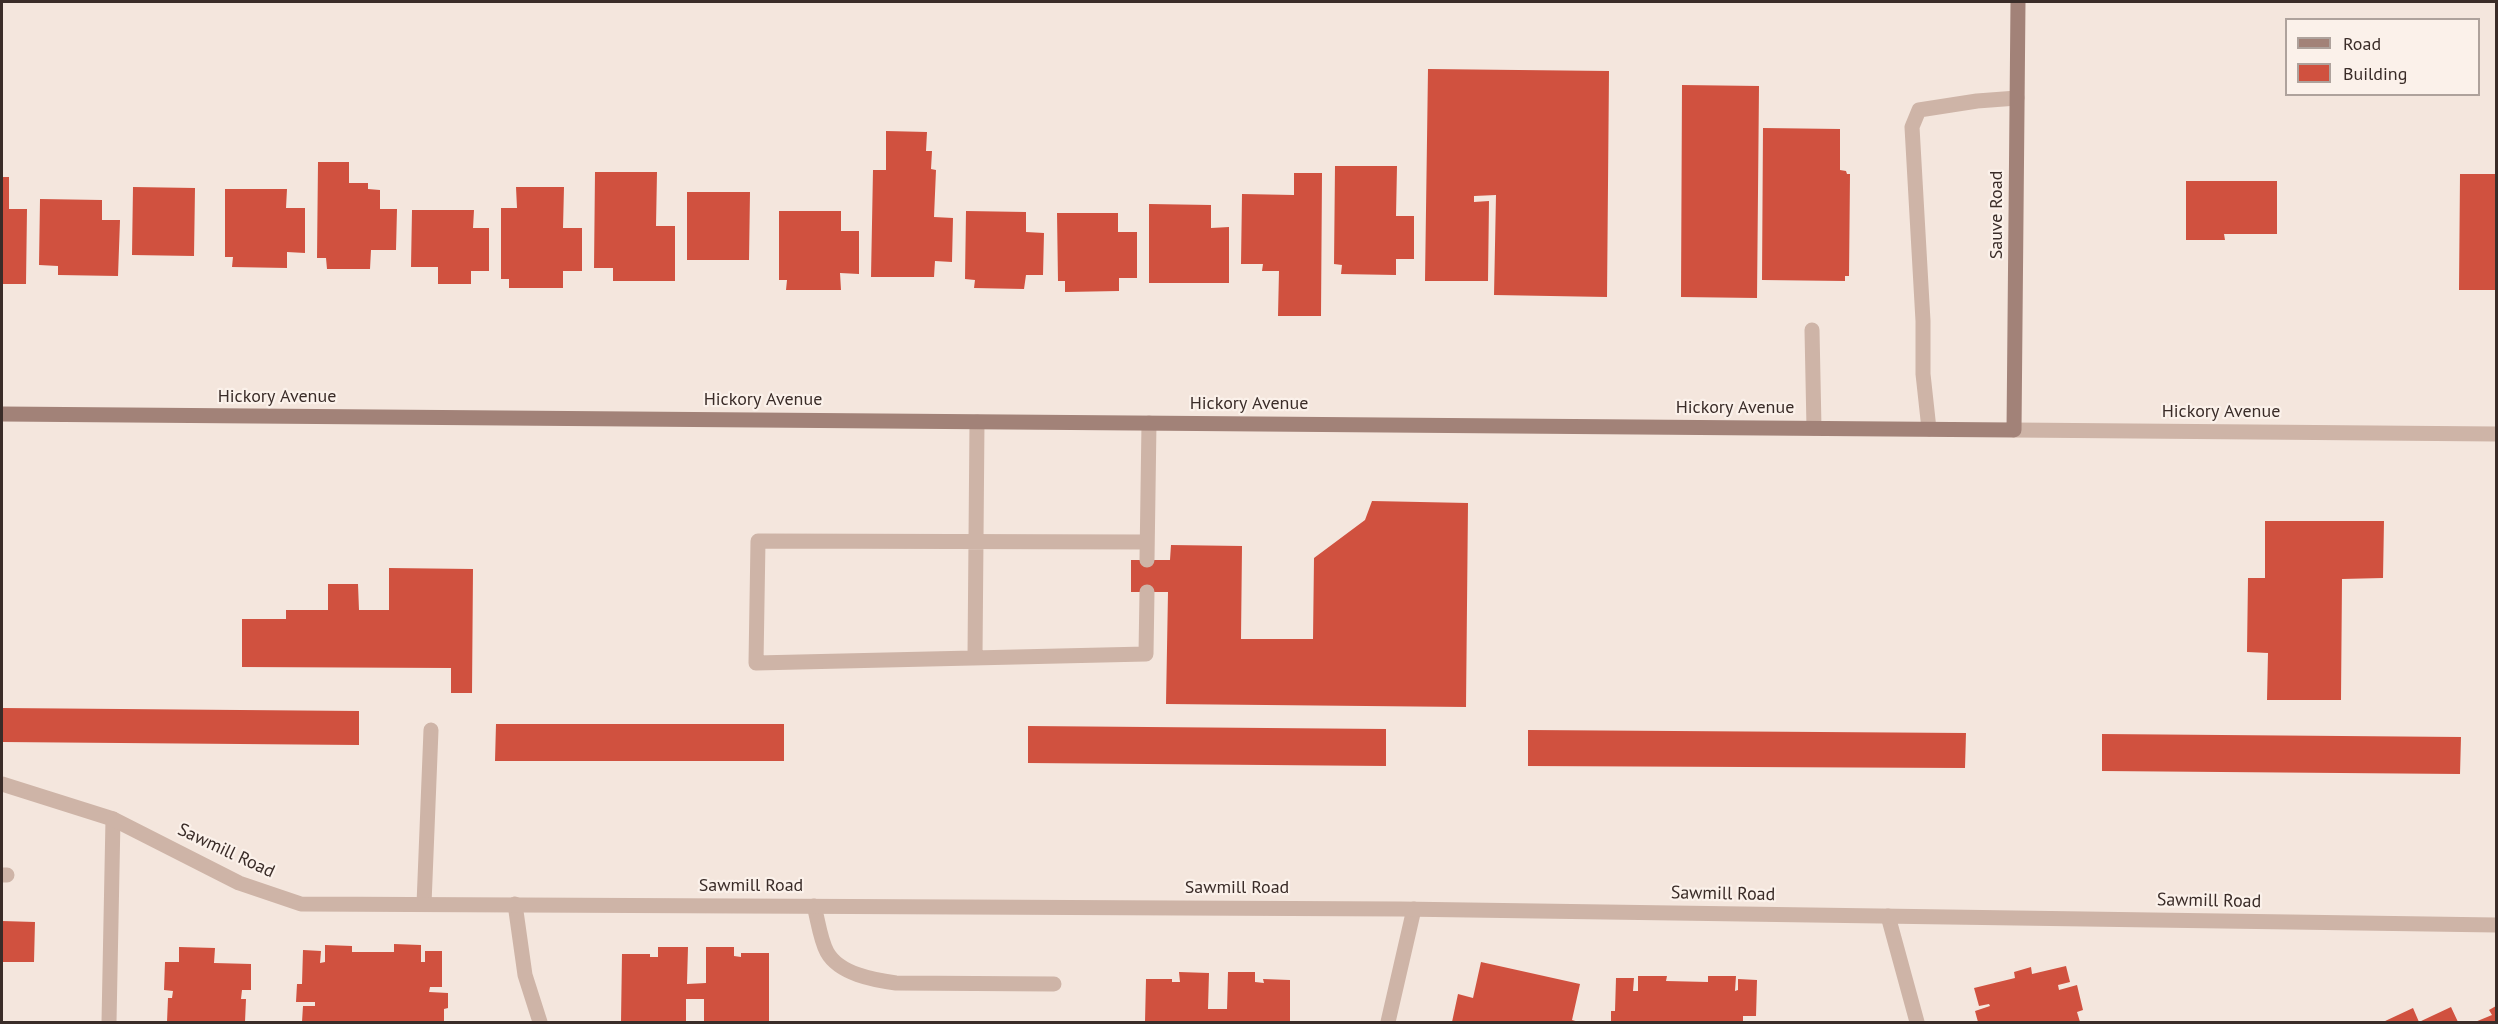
<!DOCTYPE html>
<style>
body{margin:0}
#map{position:relative;width:2498px;height:1024px;overflow:hidden;background:#f4e6dd;font-family:"PT Sans",sans-serif}
canvas{display:block}
.frame{position:absolute;inset:0;border:3px solid #3a2c28;pointer-events:none}
.legend{position:absolute;left:2285px;top:18px;width:195px;height:78px;box-sizing:border-box;background:#fbf1ea;border:2px solid #aea29c;margin:0;padding:8px 10px;list-style:none;font-size:18px;color:#3a2c28}
.legend li{display:flex;align-items:center;gap:12px;height:30px}
.legend b{width:30px;border:2px solid #aea29c}
</style>
<div id="map">
<canvas width="2498" height="1024"></canvas>
<div class="frame"></div>
<ul class="legend">
<li><b style="height:8px;background:#a28278"></b>Road</li>
<li><b style="height:16px;background:#d0513f"></b>Building</li>
</ul>
</div>
<script>
const g = document.querySelector('canvas').getContext('2d');
g.lineJoin = 'round';
function fill(path, color) { g.fillStyle = color; g.fill(path, 'evenodd'); }
function trace(path, color, width, dash) { g.strokeStyle = color; g.lineWidth = width; g.lineCap = dash ? 'butt' : 'round'; g.setLineDash(dash || []); g.stroke(path); }
function write(font, color, halo, rows, align = 'center') {
  g.font = font + ' "PT Sans",sans-serif'; g.lineWidth = 4.5; g.setLineDash([]); g.textBaseline = 'middle'; g.strokeStyle = halo; g.fillStyle = color; for (const [text, x, y, turn = 0] of rows) {
    g.save(); g.translate(x, y); g.rotate((+turn || 0) * Math.PI / 180); g.textAlign = isNaN(turn) ? turn : align; if (halo) g.strokeText(text, 0, 0); g.fillText(text, 0, 0); g.restore();
  }
}
const building = new Path2D(`
 M1428 69 1609 71 1607 297 1494 295 1496 195 1474 196V202L1489 201 1488 281H1425Z
 M1682 85 1759 86 1757 298 1681 297Z
 M1763 128 1840 129V170L1846 171 1847 174H1850L1849 276H1845V281L1762 280Z
 M886 131 927 132 926 151H932L931 169 936 170 934 217 953 218 952 262 935 261 934 277H871L873 170H886Z
 M318 162H349V183H368V189L380 190V209H397L396 250H371L370 269H327L326 258H317Z
 M1335 166H1397L1396 216H1414V259H1396V275L1341 274 1342 265 1334 264Z
 M595 172H657L656 226H675V281H613V268H594Z
 M1294 173H1322L1321 316H1278L1279 271H1262L1263 264H1241L1242 194 1294 195Z
 M2460 174H2496V290H2459Z
 M2 177H9V209H27L26 284H2Z
 M2186 181H2277V234H2224L2225 240H2186Z
 M133 187 195 188 194 256 132 255Z
 M516 187H564L563 228H582V271H563V288H509V279H501V208H517Z
 M225 189H287L286 208H305V253L287 252V268L232 267 233 257H225Z
 M687 192H750L749 260H687Z
 M40 199 102 200V220H120L118 276 58 275V266L39 265Z
 M1149 204 1211 205V228L1229 227V283H1149Z
 M412 210H474L473 228H489V271H471V284H438V267H411Z
 M779 211H841V231H859V274L840 273 841 290H786L787 280H779Z
 M966 211 1026 212V232L1044 233 1043 275H1026L1024 289 974 288 975 280 965 279Z
 M1057 213H1118V232H1137V278H1119V291L1065 292V281H1058Z
 M1372 501 1468 503 1466 707 1166 704 1168 592H1131V560H1170L1171 545 1242 546 1241 639H1313L1314 558 1365 520Z
 M2265 521H2384L2383 578 2342 579 2341 700H2267L2268 653 2247 652 2248 578H2265Z
 M389 568 473 569 472 693H451V668L242 667V619H286V610H328V584H358L359 610H389Z
 M2 708 359 711V745L2 742Z
 M496 724H784V761H495Z
 M1028 726 1386 729V766L1028 763Z
 M1528 730 1966 733 1965 768 1528 766Z
 M2102 734 2461 737 2460 774 2102 771Z
 M2 921 35 922 34 962H2Z
 M394 944 421 945V962H425V951H442V987H430L429 992 448 993V1008L444 1009V1022H302L303 1006H315V1002H296L297 984H302L303 950 321 951 320 963 325 962V945L352 946V952H394Z
 M179 947 215 948 214 963 251 964V990H242L241 999H246L245 1022H167L168 998H172L173 991 164 990 165 962H179Z
 M658 947H688L687 984 706 983V947H734V956L741 957V953H769V1022H704V999H686V1022H621L622 954H650V957H658Z
 M1481 962 1580 984 1572 1020 1579 1022H1452L1458 994 1473 998Z
 M2066 966 2070 982 2058 985 2059 990 2077 985 2083 1010 2077 1012 2080 1022H1978L1975 1011 1990 1006 1989 1004 1979 1006 1974 988 2015 978 2014 972 2031 967 2032 974Z
 M1179 972 1209 973 1208 1009H1227L1228 972H1255V982L1264 983 1263 979 1290 980V1022H1145L1146 979H1172V982H1180Z
 M1638 976H1667L1666 981 1708 982V976H1736L1735 991 1738 990V979L1757 980 1756 1016H1743V1022H1611V1011H1615L1616 978H1634L1633 991H1638Z
 M2496 1006V1022H2475L2492 1015 2489 1010Z
 M2451 1007 2458 1022H2383L2413 1008 2419 1022Z`);
const lane = new Path2D(`
 M1812 330 1814 428
 M1929 429 1923 374V321L1912 127 1919 110 1977 101 2017 98
 M1147 542 758 541 756 663 1146 654 1147 592
 M1147 560 1149 423
 M975 656 977 422
 M2 875H7
 M424 904 431 730
 M515 904 525 975 540 1022
 M814 906C818 920 820 939 827 952 839 974 874 980 896 983L1054 984
 M1888 916 1917 1022
 M109 1022 113 819
 M1388 1022 1414 909`);
const street = new Path2D(`
 M2014 430 2496 434
 M2 784 113 819 239 883 301 904 1400 909 2496 925`);
const secondary = new Path2D(`
 M2 414 2014 430 2018 2`);
const streetNames = [
 ["Sauve Road",1997,215,-90],
 ["Hickory Avenue",277,397],
 ["Hickory Avenue",763,400],
 ["Hickory Avenue",1249,404],
 ["Hickory Avenue",1735,408],
 ["Hickory Avenue",2221,412],
 ["Sawmill Road",226,851,25],
 ["Sawmill Road",751,886],
 ["Sawmill Road",1237,888],
 ["Sawmill Road",1723,894,1],
 ["Sawmill Road",2209,901,1]
];
fill(building, '#d0513f');
trace(lane, '#ceb4a7', 15);
trace(street, '#ceb4a7', 15);
trace(secondary, '#a28278', 15);
write('18px', '#3a2c28', '#fbf1ea', streetNames);
</script>
